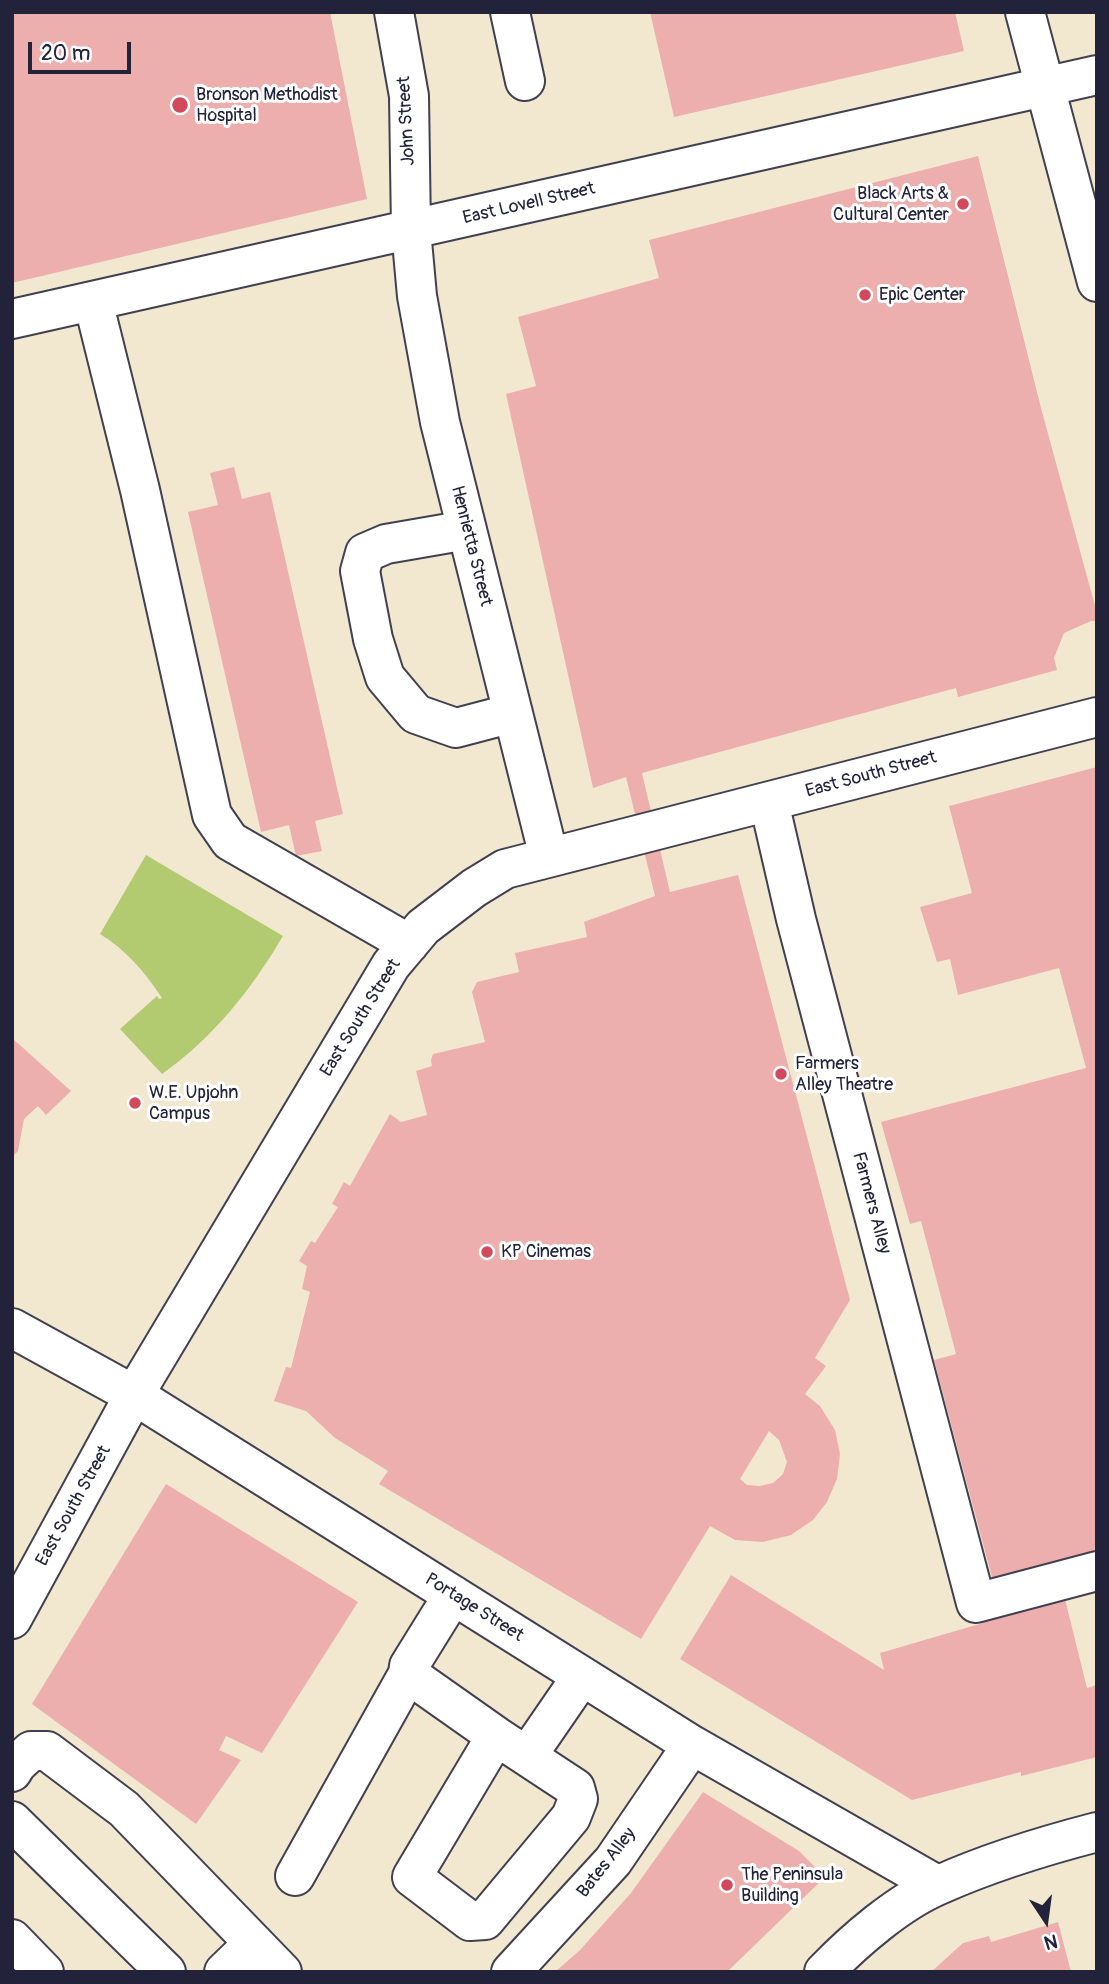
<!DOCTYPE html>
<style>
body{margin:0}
#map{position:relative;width:1109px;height:1984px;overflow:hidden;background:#f2e8d0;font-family:Pangolin,sans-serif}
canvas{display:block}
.frame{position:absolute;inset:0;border:14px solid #22223b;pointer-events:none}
.north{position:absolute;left:1011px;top:1886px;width:70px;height:70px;-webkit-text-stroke:5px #fff;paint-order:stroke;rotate:167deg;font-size:19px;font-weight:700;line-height:28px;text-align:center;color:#22223b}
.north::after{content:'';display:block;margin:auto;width:24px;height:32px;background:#22223b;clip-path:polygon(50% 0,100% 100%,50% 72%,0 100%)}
.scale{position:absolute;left:28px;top:42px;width:103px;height:32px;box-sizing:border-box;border:4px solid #22223b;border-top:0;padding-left:9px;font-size:21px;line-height:24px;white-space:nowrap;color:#22223b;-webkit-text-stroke:5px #fff;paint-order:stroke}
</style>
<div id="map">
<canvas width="1109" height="1984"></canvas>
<div class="frame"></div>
<div class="north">N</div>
<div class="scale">20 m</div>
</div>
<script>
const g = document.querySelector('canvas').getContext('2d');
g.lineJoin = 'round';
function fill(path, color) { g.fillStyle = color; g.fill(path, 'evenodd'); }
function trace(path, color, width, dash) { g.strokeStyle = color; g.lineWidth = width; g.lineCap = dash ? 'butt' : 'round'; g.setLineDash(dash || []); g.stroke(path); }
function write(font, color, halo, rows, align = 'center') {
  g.font = font + ' Pangolin,sans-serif'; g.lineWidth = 6; g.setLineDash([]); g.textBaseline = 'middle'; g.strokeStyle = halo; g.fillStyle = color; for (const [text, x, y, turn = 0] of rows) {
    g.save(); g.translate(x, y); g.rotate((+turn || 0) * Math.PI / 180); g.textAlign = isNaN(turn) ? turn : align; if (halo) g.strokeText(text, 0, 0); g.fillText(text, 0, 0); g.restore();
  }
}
const green = new Path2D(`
 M146 855 283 936C251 990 214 1037 162 1074L120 1029 157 996 159 999 162 998C145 972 126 950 100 934Z`);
const building = new Path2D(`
 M12 12H330L367 199 12 283Z
 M650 12H955L964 51 674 117Z
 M978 156 1041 408 1097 613V621H1091L1064 633 1054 658 1057 670 958 697 956 688 642 773 670 892 738 875 850 1300 815 1358 826 1366 805 1394 820 1406 835 1430 840 1454 837 1479 827 1502 813 1520 791 1535 763 1542 735 1540 710 1526 641 1639 379 1484 388 1471 335 1438 306 1411 274 1401 286 1367 291 1368 310 1292 302 1289 307 1266 299 1261 311 1241 315 1243 338 1207 332 1204 344 1182 350 1186 390 1114 401 1122 427 1115 416 1071 432 1066 431 1060 433 1054 485 1042 472 992 477 982 519 972 515 953 587 937 584 922 655 896 626 777 593 788 506 394 536 386 518 317 659 278 649 240ZM769 1431 779 1440 787 1462 783 1474 773 1483 760 1486 747 1485 740 1479Z
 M234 467 242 499 270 492 343 814 315 821 322 851 296 856 289 825 261 832 188 512 218 505 210 473Z
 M1097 767V1554L993 1581 934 1360 956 1354 921 1221 910 1224 881 1122 1086 1068 1059 968 958 995 950 959 937 962 920 907 972 893 949 806Z
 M12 1038 71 1091 46 1115 38 1106 24 1119 18 1151 12 1157Z
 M166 1484 358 1602 262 1753 226 1736 219 1750 241 1760 196 1824 32 1704Z
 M731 1575 884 1670 880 1653 983 1623 979 1608 1062 1587 1087 1688 1097 1685V1757L1021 1776V1772L912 1800 680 1659Z
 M703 1792 799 1851 825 1877 727 1972H555L580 1950 631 1893Z
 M1058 1922 1071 1972H931L963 1943 989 1936 991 1942Z`);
const minor = new Path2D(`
 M394 12 409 96 411 230 417 296 440 422 549 857
 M510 12 525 81
 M1025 12 1097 282
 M93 301 140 490 212 815 230 841 409 944
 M12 319 1097 75
 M467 530 386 544 365 553 360 571 373 639 385 677 416 714 456 728 513 713
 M769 802 796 919 976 1603 1097 1571
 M12 1328 134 1395 692 1745 937 1885
 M453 1595 409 1666 408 1674 496 1736
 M12 1619 134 1395 391 965 423 927 474 888 505 869 1097 717
 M496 1736 575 1788 578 1799 571 1817 485 1920 470 1921 412 1877Z
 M527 1756 582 1676
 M12 1772 17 1764 31 1751H47L124 1809 282 1972
 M12 1821 166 1972
 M295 1876 408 1674
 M12 1939 44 1972
 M224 1972 254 1943
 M511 1972 613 1861 692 1745`);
const major = new Path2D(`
 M824 1972C855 1940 899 1902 939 1885 990 1862 1043 1846 1097 1832`);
const markers = [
 [180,105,9,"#d1495b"],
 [963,204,7,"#d1495b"],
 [865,295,7,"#d1495b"],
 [781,1074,7,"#d1495b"],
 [135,1103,7,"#d1495b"],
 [487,1252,7,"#d1495b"],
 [727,1885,7,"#d1495b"]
];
const poiNames = [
 ["Bronson Methodist",196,95],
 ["Hospital",196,116],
 ["Black Arts &",949,194,"right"],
 ["Cultural Center",949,215,"right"],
 ["Epic Center",879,295],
 ["Farmers",795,1064],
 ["Alley Theatre",795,1085],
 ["W.E. Upjohn",149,1093],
 ["Campus",149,1114],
 ["KP Cinemas",501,1252],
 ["The Peninsula",741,1875],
 ["Building",741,1896]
];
const streetNames = [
 ["John Street",407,121,-93],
 ["East Lovell Street",529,204,-13],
 ["Henrietta Street",471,546,76],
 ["East South Street",871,775,-15],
 ["East South Street",361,1018,-58],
 ["Farmers Alley",871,1203,75],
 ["East South Street",74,1506,-61],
 ["Portage Street",474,1608,32],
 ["Bates Alley",607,1863,-52]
];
fill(green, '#b2cb71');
fill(building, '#edafad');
trace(minor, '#414051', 42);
trace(major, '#414051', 42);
trace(minor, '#fff', 38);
trace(major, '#fff', 38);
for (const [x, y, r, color] of markers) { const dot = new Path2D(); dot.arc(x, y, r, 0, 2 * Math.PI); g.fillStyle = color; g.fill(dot); trace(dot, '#fff', 2.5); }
write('18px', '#22223b', '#fff', poiNames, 'left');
write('18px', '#22223b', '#fff', streetNames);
</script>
